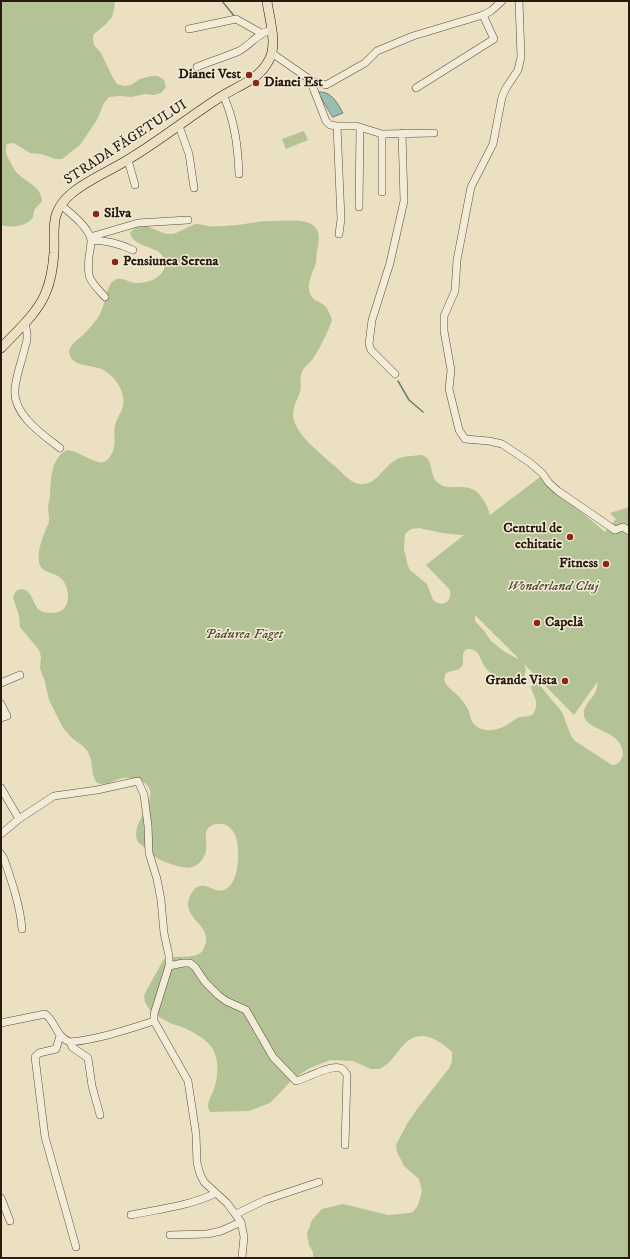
<!DOCTYPE html>
<meta charset="utf-8">
<style>
body{margin:0}
#map{position:relative;width:630px;height:1259px;overflow:hidden;background:#ebe0c1;font-family:"IM FELL DW Pica",serif}
canvas{display:block}
.frame{position:absolute;inset:0;border:2px solid #2a1a0d;pointer-events:none}
</style>
<div id="map">
<canvas width="630" height="1259"></canvas>
<div class="frame"></div>
</div>
<script>
const g = document.querySelector('canvas').getContext('2d');
g.lineJoin = 'round';
function fill(path, color) { g.fillStyle = color; g.fill(path, 'evenodd'); }
function trace(path, color, width, dash) { g.strokeStyle = color; g.lineWidth = width; g.lineCap = dash ? 'butt' : 'round'; g.setLineDash(dash || []); g.stroke(path); }
function write(font, color, halo, rows, align = 'center') {
  g.font = font + ' "IM FELL DW Pica",serif'; g.lineWidth = 3; g.setLineDash([]); g.textBaseline = 'middle'; g.strokeStyle = halo; g.fillStyle = color; for (const [text, x, y, turn = 0] of rows) {
    g.save(); g.translate(x, y); g.rotate((+turn || 0) * Math.PI / 180); g.textAlign = isNaN(turn) ? turn : align; if (halo) g.strokeText(text, 0, 0); g.fillText(text, 0, 0); g.restore();
  }
}
const green = new Path2D(`
 M1 1H115L114 10 112 17 105 25 94 34 93 37 94 45 101 53 113 78 117 84 124 86 131 85 140 79 151 76H158L164 80 166 87 161 93 154 95 146 94 131 97 120 96 109 97 104 103 97 120 80 145 62 159H55L41 154 30 153 14 143 7 144C5 150 6 154 9 160 12 164 13 169 17 173 27 183 41 186 42 201 40 204 38 205 36 208 33 210 34 214 33 217 27 227 11 228 1 225Z
 M304 131 308 140 286 149 282 139Z
 M267 221C291 222 328 212 317 251 316 256 317 261 315 266 312 274 308 281 309 290 311 301 318 300 325 306 328 309 331 316 332 320 330 328 317 354 312 360 308 364 304 367 302 372 299 378 302 386 300 392 297 400 293 407 293 415 294 434 320 452 332 464 342 471 351 486 364 484 384 481 384 456 412 456 414 456 418 455 421 455 434 457 429 475 437 482 447 491 457 485 469 488 481 491 487 505 490 515L540 477 605 532 616 519 610 513 629 507V1258H313V1252L309 1245 307 1234 312 1220 322 1209 343 1204 388 1215 410 1213 414 1211 418 1205 422 1191 419 1179 404 1166 397 1152 396 1145 407 1124 417 1109 450 1067 452 1060V1052C436 1037 417 1027 401 1048 394 1056 389 1065 379 1069H371L353 1061 330 1060 310 1068 294 1078 270 1103 249 1111 210 1112C205 1103 211 1098 214 1089 219 1075 220 1055 208 1043 201 1036 191 1031 182 1027 178 1025 174 1025 170 1023 160 1018 140 1007 145 993L164 959C174 954 197 961 203 950 218 924 177 920 191 894 202 875 214 896 226 889 240 882 241 844 234 833 230 826 224 823 217 824 200 826 208 841 206 851 203 863 193 870 182 867 168 864 154 859 145 848 143 846 140 844 138 842 128 823 161 801 147 785 141 779 127 776 119 779 111 782 104 787 96 782L93 775 91 760 88 752 83 746 73 739 63 728 49 700 45 682 40 668 41 657 39 650 20 627 19 616 13 597 16 591C30 584 32 601 38 609 42 612 46 613 52 613 70 613 71 594 64 582 58 571 41 575 39 562 37 552 42 539 46 529 47 526 49 524 49 521 50 517 48 513 48 509 48 504 50 499 50 494 51 479 51 458 67 450 79 451 96 465 104 462 109 460 113 453 114 447 116 440 113 433 115 426 117 416 126 408 123 397 122 391 119 384 115 380 111 375 104 369 98 368 86 364 71 367 69 351 72 343 77 340 83 335 89 329 96 321 100 314 106 304 105 283 117 279 123 278 129 282 135 283 147 284 166 277 165 263 164 244 134 250 130 233 144 216 155 234 170 234 179 234 187 226 196 224 200 224 204 225 208 226 213 227 219 226 223 226 238 226 252 222 267 221ZM419 528C433 531 449 535 464 535L426 565 450 590C452 603 442 608 433 600L427 584 410 570 408 566 404 549 405 534 411 529ZM475 615 518 658V659L505 652 491 641 485 632 475 621ZM467 649C480 648 480 660 485 667 493 679 512 683 524 677L526 670 524 664 574 715 598 681C597 685 597 690 595 693 591 700 582 707 584 716 588 731 618 730 622 749 623 753 623 755 622 758 619 763 617 765 612 765L575 741 571 736 562 712 537 682 533 683 531 687C533 696 539 701 535 710 532 720 525 714 518 718 513 720 509 724 505 726 496 731 483 732 476 726 471 722 471 718 469 712 468 708 464 703 461 699 456 692 446 688 444 679L446 673C450 671 455 671 459 669 468 663 458 655 467 649Z`);
const water = new Path2D(`
 M318 92C332 91 337 103 343 113L333 117Z`);
const stream = new Path2D(`
 M222 1 235 17
 M398 381 409 400 423 412`);
const minor = new Path2D(`
 M519 1 521 57 518 70 506 88 502 97 493 144 471 187 457 260 455 291 444 316V331L451 370 449 389 459 430 465 439 489 441 502 444 529 462 542 473 549 483 558 491 615 530 623 527 629 531
 M189 29 236 19 261 33
 M272 54 276 56 312 81 326 85 365 63 377 51 413 36 483 15 491 11 502 1
 M197 67C211 61 225 57 239 51 252 44 256 34 271 30
 M312 81V85L326 121 330 125 337 126H356L382 134 434 133
 M416 88 494 39 483 15
 M223 95C235 120 238 147 239 174
 M179 126 189 154 194 188
 M337 126 341 219 339 234
 M382 134V192
 M128 160 135 185
 M61 205C70 213 89 227 91 240 91 245 90 251 89 256 87 280 89 279 105 297
 M359 207 360 128
 M90 237 138 223 188 220
 M91 240C107 241 118 243 133 250
 M24 324C28 331 28 339 25 347 22 361 16 375 15 389 12 414 43 435 60 448
 M395 374 371 350 369 344 372 320 390 263 404 201 402 133
 M1 683 20 675
 M1 704 7 716 1 718
 M1 788 19 819
 M1 834 19 819 54 796 97 790 138 781 144 795 148 826 149 853 157 879 161 900 164 933 169 956V966L154 1014V1021L188 1081 196 1134 197 1163 200 1174 204 1182 227 1203 241 1222 244 1237 242 1257
 M1 854 4 859C12 882 20 905 22 929
 M169 966 183 963H190L195 967 205 982 218 995 226 1001 246 1010 273 1057 296 1081C308 1078 328 1065 340 1068 344 1069 345 1072 347 1075L345 1145
 M1 1023 45 1014C56 1022 56 1037 70 1042 99 1039 126 1030 154 1021
 M60 1036 56 1049 39 1053 35 1057 45 1137 76 1247
 M70 1042 72 1047 88 1058 92 1086 100 1115
 M1 1198 10 1221
 M236 1214 265 1200 319 1182
 M131 1215C159 1209 190 1206 216 1193
 M170 1235 207 1234 221 1231 241 1222`);
const major = new Path2D(`
 M1 348C16 332 38 313 46 292 51 280 53 266 54 253 55 228 49 212 72 193 89 179 110 171 129 159 161 140 190 116 222 96 238 86 260 79 269 60 278 44 269 18 267 1`);
const markers = [
 [249,75,4,"#8f2418"],
 [256,83,4,"#8f2418"],
 [96,214,4,"#8f2418"],
 [115,262,4,"#8f2418"],
 [570,537,4,"#8f2418"],
 [606,564,4,"#8f2418"],
 [537,623,4,"#8f2418"],
 [565,681,4,"#8f2418"]
];
const poiNames = [
 ["Dianei Vest",241,75],
 ["Dianei Est",264,83,"left"],
 ["Silva",104,214,"left"],
 ["Pensiunea Serena",123,262,"left"],
 ["Centrul de",562,529],
 ["echitatie",562,545],
 ["Fitness",598,564],
 ["Capelă",545,623,"left"],
 ["Grande Vista",557,681]
];
const streetNames = [
 ["STRADA FĂGETULUI",126,143,-33]
];
const parkNames = [
 ["Wonderland Cluj",553,587],
 ["Pădurea Făget",244,635]
];
fill(green, '#b4c396');
fill(water, '#98bdb3');
trace(water, '#6c7c71', 1);
trace(stream, '#6c7c71', 1.5);
trace(minor, '#5a4c3a', 8);
trace(major, '#2a1a0d', 10);
trace(minor, '#f2ebd7', 7);
trace(major, '#ebe0c1', 9);
for (const [x, y, r, color] of markers) { const dot = new Path2D(); dot.arc(x, y, r, 0, 2 * Math.PI); g.fillStyle = color; g.fill(dot); trace(dot, '#f2ebd7', 1.5); }
write('bold 14px', '#2a1a0d', '#f2ebd7', poiNames, 'right');
write('14px', '#2a1a0d', '#f2ebd7', streetNames);
write('italic 14px', '#534d36', '#f2ebd7', parkNames);
</script>
